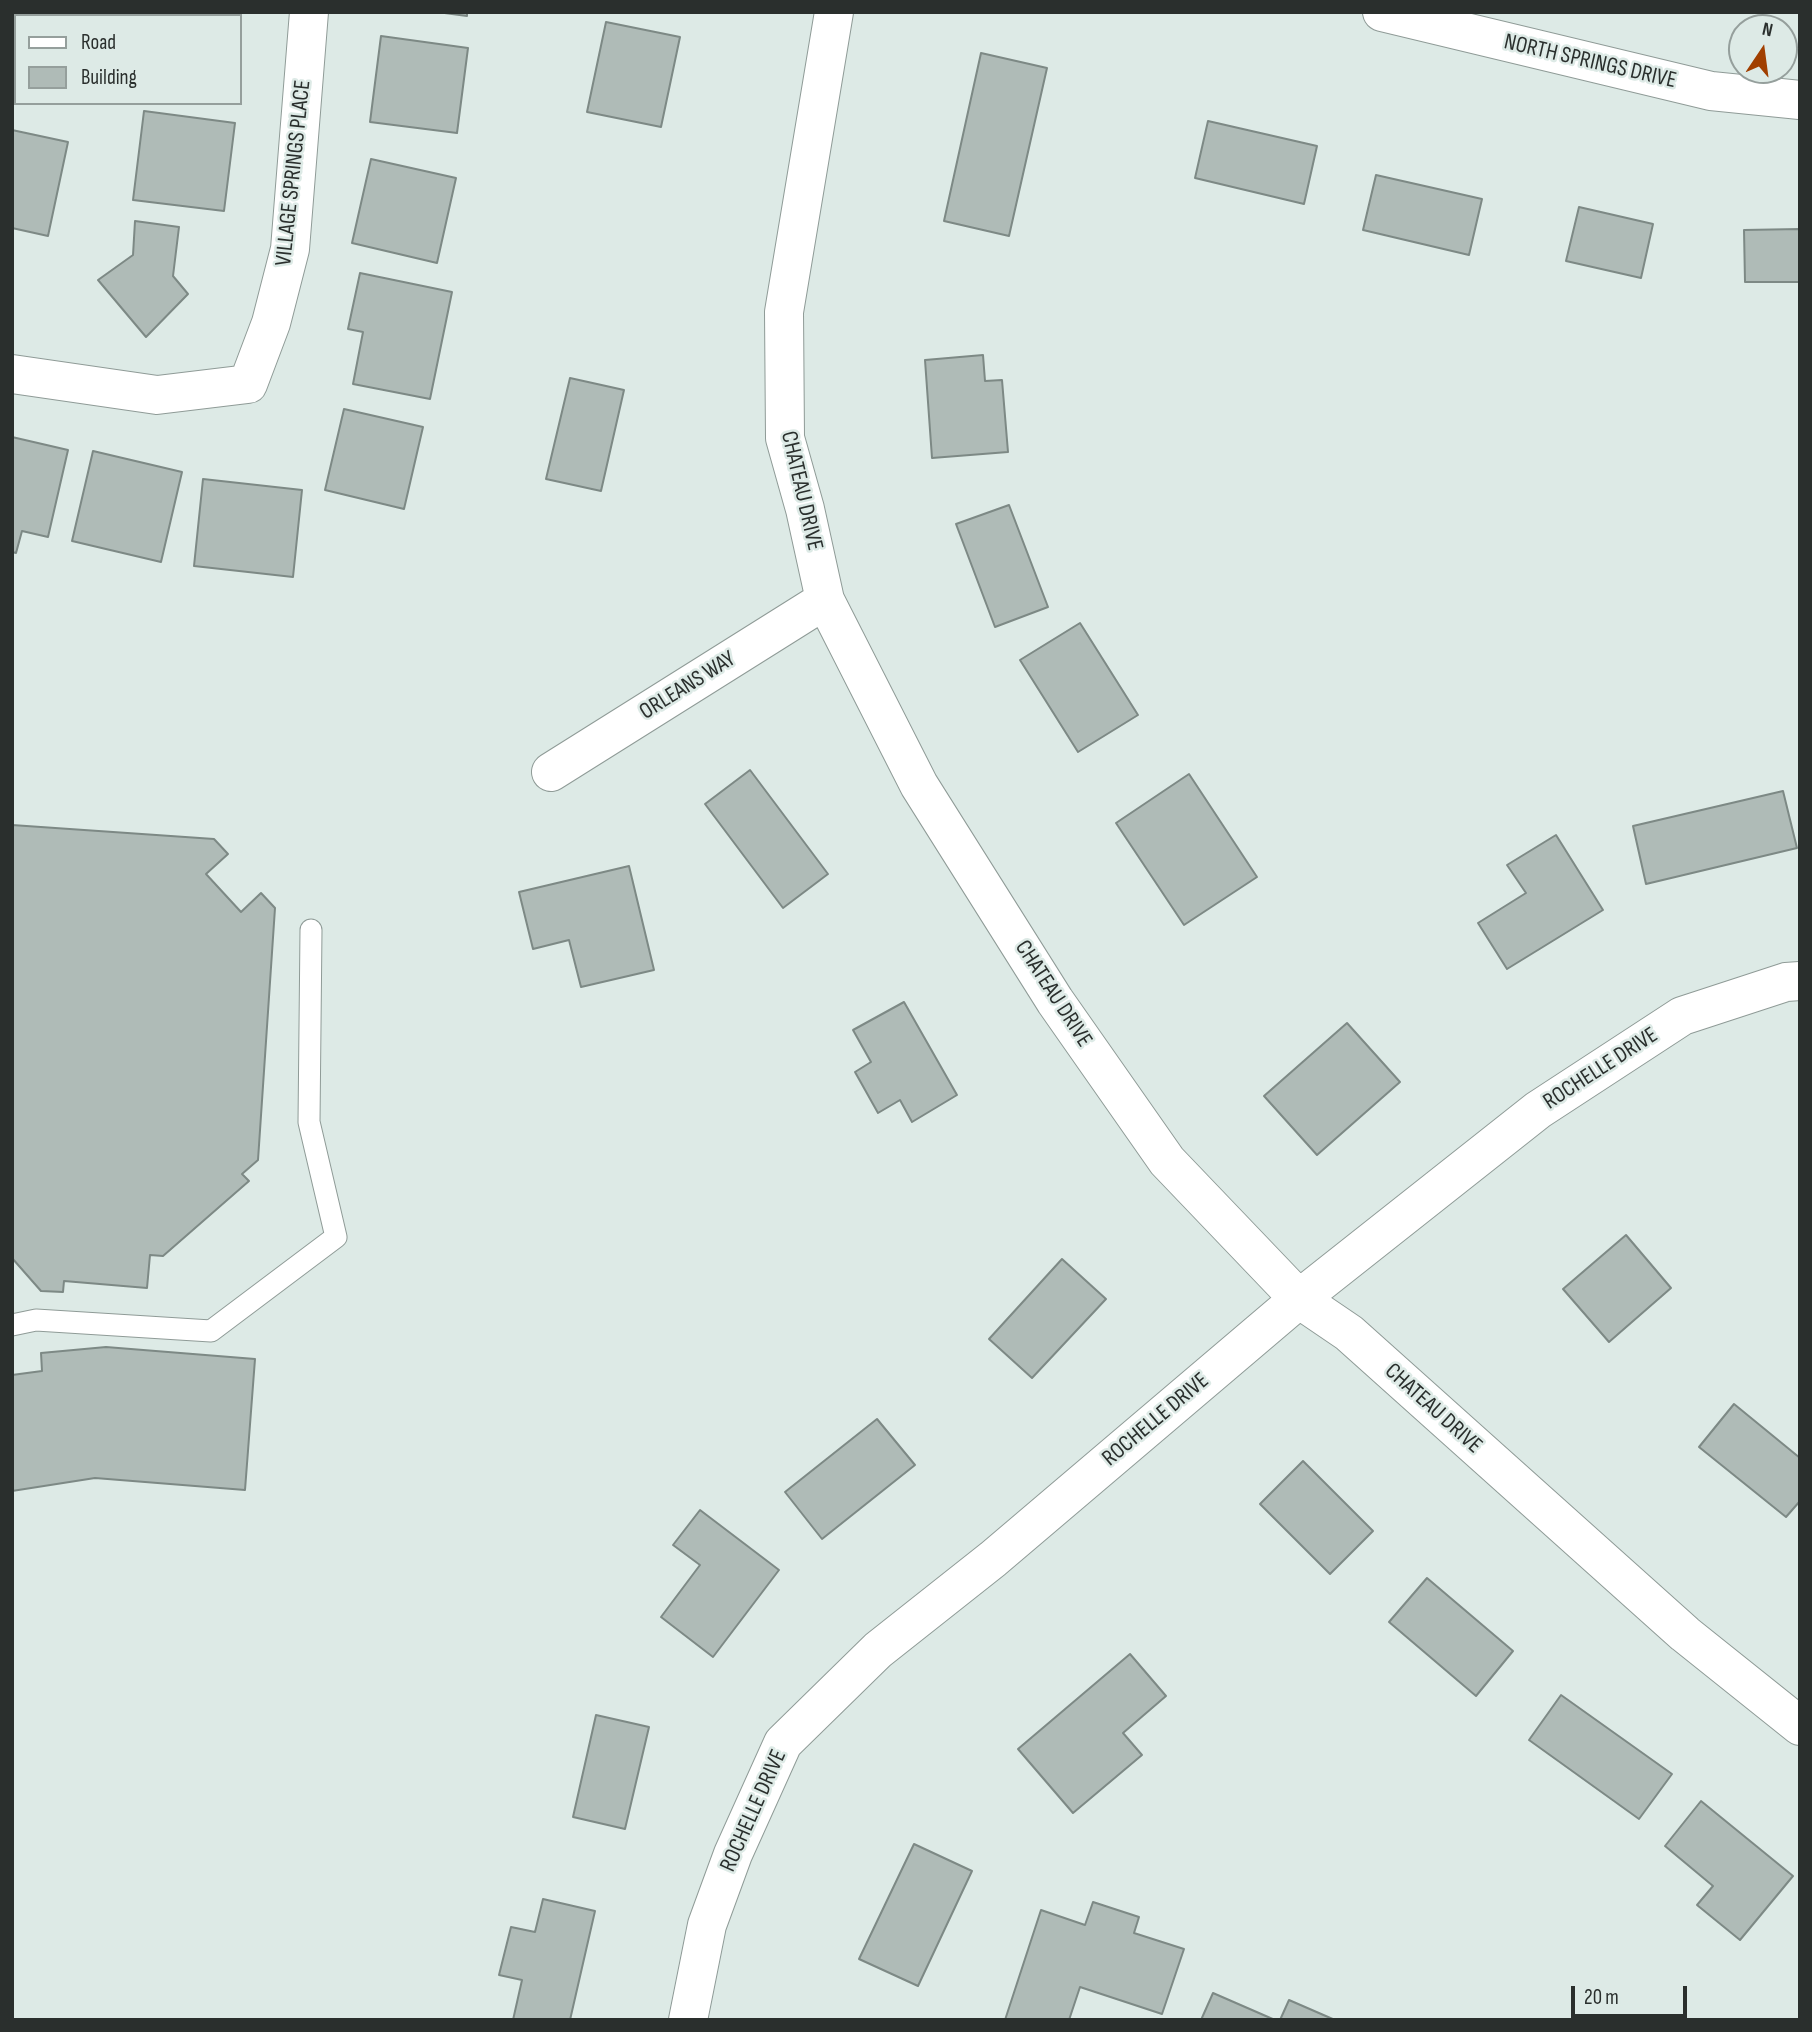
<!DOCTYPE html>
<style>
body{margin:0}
#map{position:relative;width:1812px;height:2032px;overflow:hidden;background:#ddeae6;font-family:"Sofia Sans Condensed",sans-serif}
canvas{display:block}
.frame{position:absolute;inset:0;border:14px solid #2a2f2d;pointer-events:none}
.legend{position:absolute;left:14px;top:14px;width:228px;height:91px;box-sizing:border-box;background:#ddeae6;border:2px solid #959f9c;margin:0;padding:9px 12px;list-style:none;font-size:21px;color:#2a2f2d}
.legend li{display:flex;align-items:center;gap:14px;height:35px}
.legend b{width:35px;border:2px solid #959f9c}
.north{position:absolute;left:1728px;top:14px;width:70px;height:70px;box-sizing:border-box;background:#ddeae6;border:2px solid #959f9c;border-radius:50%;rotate:13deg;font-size:19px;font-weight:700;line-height:28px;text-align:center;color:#2a2f2d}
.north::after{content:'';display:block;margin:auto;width:24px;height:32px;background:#a13f00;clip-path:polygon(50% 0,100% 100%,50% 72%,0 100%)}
.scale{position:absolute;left:1571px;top:1986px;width:116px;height:32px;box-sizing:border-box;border:4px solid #2a2f2d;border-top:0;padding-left:9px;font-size:21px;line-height:24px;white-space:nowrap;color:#2a2f2d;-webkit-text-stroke:5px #ddeae6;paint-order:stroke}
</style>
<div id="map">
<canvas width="1812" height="2032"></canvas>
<div class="frame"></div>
<ul class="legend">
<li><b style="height:9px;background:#fff"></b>Road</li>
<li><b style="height:19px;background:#afbbb7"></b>Building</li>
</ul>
<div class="north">N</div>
<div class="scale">20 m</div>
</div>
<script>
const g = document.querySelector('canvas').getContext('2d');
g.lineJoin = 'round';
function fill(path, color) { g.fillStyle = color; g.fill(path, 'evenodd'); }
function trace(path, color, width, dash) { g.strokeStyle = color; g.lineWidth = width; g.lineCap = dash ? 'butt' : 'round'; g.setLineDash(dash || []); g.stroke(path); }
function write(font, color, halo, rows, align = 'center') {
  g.font = font + ' "Sofia Sans Condensed",sans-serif'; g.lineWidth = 5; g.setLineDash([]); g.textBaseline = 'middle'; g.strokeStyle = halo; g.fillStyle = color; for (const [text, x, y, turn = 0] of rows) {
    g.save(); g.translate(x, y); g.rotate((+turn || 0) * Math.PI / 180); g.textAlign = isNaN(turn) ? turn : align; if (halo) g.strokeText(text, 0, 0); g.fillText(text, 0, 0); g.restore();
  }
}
const building = new Path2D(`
 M12 12H75L74 16H16V30L12 29Z
 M151 12H239V16H151Z
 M437 12H467V16Z
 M606 22 680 37 661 127 587 112Z
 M381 36 468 48 457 133 370 122Z
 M981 53 1047 68 1009 236 944 221Z
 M144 111 235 123 224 211 133 200Z
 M1208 121 1317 146 1304 204 1195 178Z
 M12 130 68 142 48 236 12 228Z
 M371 159 456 178 437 263 352 243Z
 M1376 175 1482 199 1469 255 1363 230Z
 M1579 207 1653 224 1641 278 1566 261Z
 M135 221 179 227 173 276 188 294 146 337 98 280 133 255Z
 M1800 229V282H1745L1744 230Z
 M360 273 452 292 430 399 353 384 363 332 348 329Z
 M983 355 985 381 1002 380 1008 452 932 458 925 360Z
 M570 378 624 390 601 491 546 479Z
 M344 409 423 427 404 509 325 490Z
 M12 437 68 450 48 537 22 531 16 553 12 552Z
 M93 451 182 472 161 562 72 541Z
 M203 479 302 490 293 577 194 566Z
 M1009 505 1048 607 995 627 956 524Z
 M1080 623 1138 715 1078 752 1020 660Z
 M750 770 828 874 783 908 705 804Z
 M1189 774 1257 877 1184 925 1116 823Z
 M1783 791 1797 848 1646 884 1633 826Z
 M12 825 214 839 228 854 206 874 241 912 261 893 275 908 258 1160 242 1174 249 1181 163 1256 150 1255 147 1288 64 1281 63 1292 41 1291 12 1258Z
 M1556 835 1603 910 1507 969 1478 923 1526 893 1507 865Z
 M629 866 654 970 581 987 569 940 533 949 519 892Z
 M904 1002 957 1095 912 1122 900 1100 878 1113 855 1072 871 1062 853 1030Z
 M1347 1023 1400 1082 1317 1155 1264 1096Z
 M1626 1235 1671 1288 1609 1342 1563 1289Z
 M1062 1259 1106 1299 1032 1378 989 1339Z
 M106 1347 255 1359 245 1490 95 1478 12 1491V1375L42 1371 41 1353Z
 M1734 1404 1800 1458V1501L1786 1517 1699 1447Z
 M877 1419 915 1465 822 1539 785 1492Z
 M1303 1461 1373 1531 1330 1574 1260 1504Z
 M700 1510 779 1570 713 1657 661 1617 700 1565 673 1545Z
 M1427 1578 1513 1651 1476 1696 1389 1622Z
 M1130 1654 1166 1696 1123 1733 1142 1755 1073 1813 1018 1749Z
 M1561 1695 1672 1774 1639 1819 1529 1740Z
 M596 1715 649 1727 625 1829 573 1817Z
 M1701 1801 1793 1876 1740 1940 1697 1905 1713 1886 1665 1846Z
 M914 1844 972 1871 918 1986 859 1959Z
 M543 1899 595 1911 570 2020H513L522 1980 499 1975 511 1927 535 1932Z
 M1093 1902 1139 1917 1134 1933 1184 1949 1162 2014 1080 1987 1069 2020H1005L1041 1910 1085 1925Z
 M1213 1993 1275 2020H1201Z
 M1289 2000 1335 2020H1280Z`);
const lane = new Path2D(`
 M12 1325 36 1320 211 1331 336 1237 309 1122 311 930`);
const street = new Path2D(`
 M834 12 784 312 785 438 805 509 825 600 919 785 1055 1001 1167 1161 1299 1299 1349 1333 1685 1634 1800 1726
 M1382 12 1711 91 1800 100
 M12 374 157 395 248 384 271 323 290 249 309 12
 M551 772 825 600
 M688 2020 707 1925 733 1854 783 1743 878 1650 993 1559 1299 1299 1538 1110 1682 1016 1786 982 1800 981`);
const streetNames = [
 ["NORTH SPRINGS DRIVE",1590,62,13],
 ["VILLAGE SPRINGS PLACE",294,173,-84],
 ["CHATEAU DRIVE",801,491,77],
 ["ORLEANS WAY",688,686,-32],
 ["CHATEAU DRIVE",1053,994,57],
 ["ROCHELLE DRIVE",1601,1069,-33],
 ["CHATEAU DRIVE",1433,1409,42],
 ["ROCHELLE DRIVE",1156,1420,-40],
 ["ROCHELLE DRIVE",754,1811,-66]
];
fill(building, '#afbbb7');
trace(building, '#7d8985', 2);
trace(lane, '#8f9b97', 23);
trace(street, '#8f9b97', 40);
trace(lane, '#fff', 21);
trace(street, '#fff', 38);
write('23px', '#2a2f2d', '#ddeae6', streetNames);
</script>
